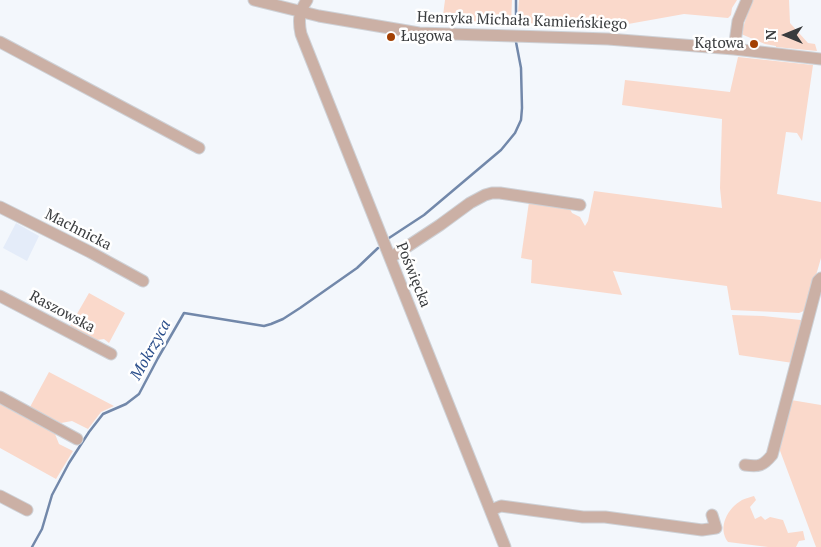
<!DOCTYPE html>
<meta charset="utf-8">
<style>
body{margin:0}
#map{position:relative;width:821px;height:547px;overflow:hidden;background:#f3f7fc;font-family:"PT Serif",serif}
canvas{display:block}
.north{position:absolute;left:761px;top:10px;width:50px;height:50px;-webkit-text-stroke:4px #fff;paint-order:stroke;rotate:270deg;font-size:14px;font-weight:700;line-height:20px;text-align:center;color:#393b3d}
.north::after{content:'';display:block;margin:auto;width:18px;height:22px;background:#393b3d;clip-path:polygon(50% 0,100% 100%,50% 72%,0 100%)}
</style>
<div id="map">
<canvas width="821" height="547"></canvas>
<div class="north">N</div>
</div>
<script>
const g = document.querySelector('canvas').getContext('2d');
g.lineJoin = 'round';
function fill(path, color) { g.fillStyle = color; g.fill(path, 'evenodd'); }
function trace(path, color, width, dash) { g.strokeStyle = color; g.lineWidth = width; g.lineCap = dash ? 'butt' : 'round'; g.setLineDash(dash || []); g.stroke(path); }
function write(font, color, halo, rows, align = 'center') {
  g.font = font + ' "PT Serif",serif'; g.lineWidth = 5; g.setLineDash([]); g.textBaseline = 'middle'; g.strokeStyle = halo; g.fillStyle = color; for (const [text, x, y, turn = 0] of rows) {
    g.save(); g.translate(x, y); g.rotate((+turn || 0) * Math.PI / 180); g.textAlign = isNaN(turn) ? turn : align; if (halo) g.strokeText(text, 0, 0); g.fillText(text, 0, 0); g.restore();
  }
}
const built = new Path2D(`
 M16 223 39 236 27 261 3 248Z`);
const green = new Path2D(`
 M445 0H512L511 24 442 23Z
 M519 0H737L732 8 731 15 728 18 684 14 617 26H603L601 27 517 24Z
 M752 0H789L790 23 808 43 815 44 817 51 776 47V46L765 44 741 34Z
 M738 57 813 65 802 141 797 133 786 132 777 194 821 202V258L806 310 799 313 731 310 727 286 613 271 622 295 531 283 532 260 521 258 529 202 569 207 572 213 580 217 585 226 588 221 594 191 722 208 720 188 722 119 622 105 625 80 730 92Z
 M89 293 125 313 109 343 104 339 97 340 70 326Z
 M732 315 763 316 801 320 804 325 793 363 739 355Z
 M49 372 114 406 101 412 88 429 72 421 61 423 30 407Z
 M791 400 821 405V547H816L779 448Z
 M0 404 55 434 59 444 73 451 56 479 0 448Z
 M754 496 756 500 750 507 755 519 761 516 765 520 770 517 783 520 788 533 803 531 805 540 799 541 796 547H768L728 542C717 527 728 508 742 500 746 498 751 497 754 496Z`);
const stream = new Path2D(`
 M516 26V0
 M389 238 424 215 501 150 515 133 521 120 522 108 521 68 516 42
 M32 547 42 529 52 495 69 463 89 432 103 414 126 404 139 394 158 358 184 313 264 326 271 324 283 319 300 308 357 268 378 248`);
const minor = new Path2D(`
 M254 0 319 16 419 33 608 39 734 49 821 59
 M307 0C299 12 298 20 301 34L505 547
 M0 42 199 148
 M734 49 738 21 747 0
 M0 207 90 252 143 281
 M390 258 440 225 470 203 485 195 492 193H500L580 205
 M0 296 111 354
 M0 397 77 439
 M745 465C759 467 763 466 772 455L818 281 821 278
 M0 496 27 510
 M491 510 501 506 583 517H605L702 530 716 528 712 515`);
const markers = [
 [391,37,5,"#a34003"],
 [754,44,5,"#a34003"]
];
const streetNames = [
 ["Henryka Michała Kamieńskiego",522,21,2],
 ["Machnicka",78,230,27],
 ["Poświęcka",413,275,68],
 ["Raszowska",62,312,28]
];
const poiNames = [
 ["Ługowa",401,37],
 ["Kątowa",744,44,"right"]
];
const waterNames = [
 ["Mokrzyca",151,350,-61]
];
fill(built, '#e4ecf9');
fill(green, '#fad9cb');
trace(stream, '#7288aa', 2.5);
trace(minor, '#ced1d6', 13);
trace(minor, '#cbb0a5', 11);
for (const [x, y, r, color] of markers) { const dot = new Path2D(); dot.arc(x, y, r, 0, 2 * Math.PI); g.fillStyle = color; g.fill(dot); trace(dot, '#fff', 2); }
write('15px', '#393b3d', '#fff', streetNames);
write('15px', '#393b3d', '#fff', poiNames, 'left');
write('italic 16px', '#2a4e8b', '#fff', waterNames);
</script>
